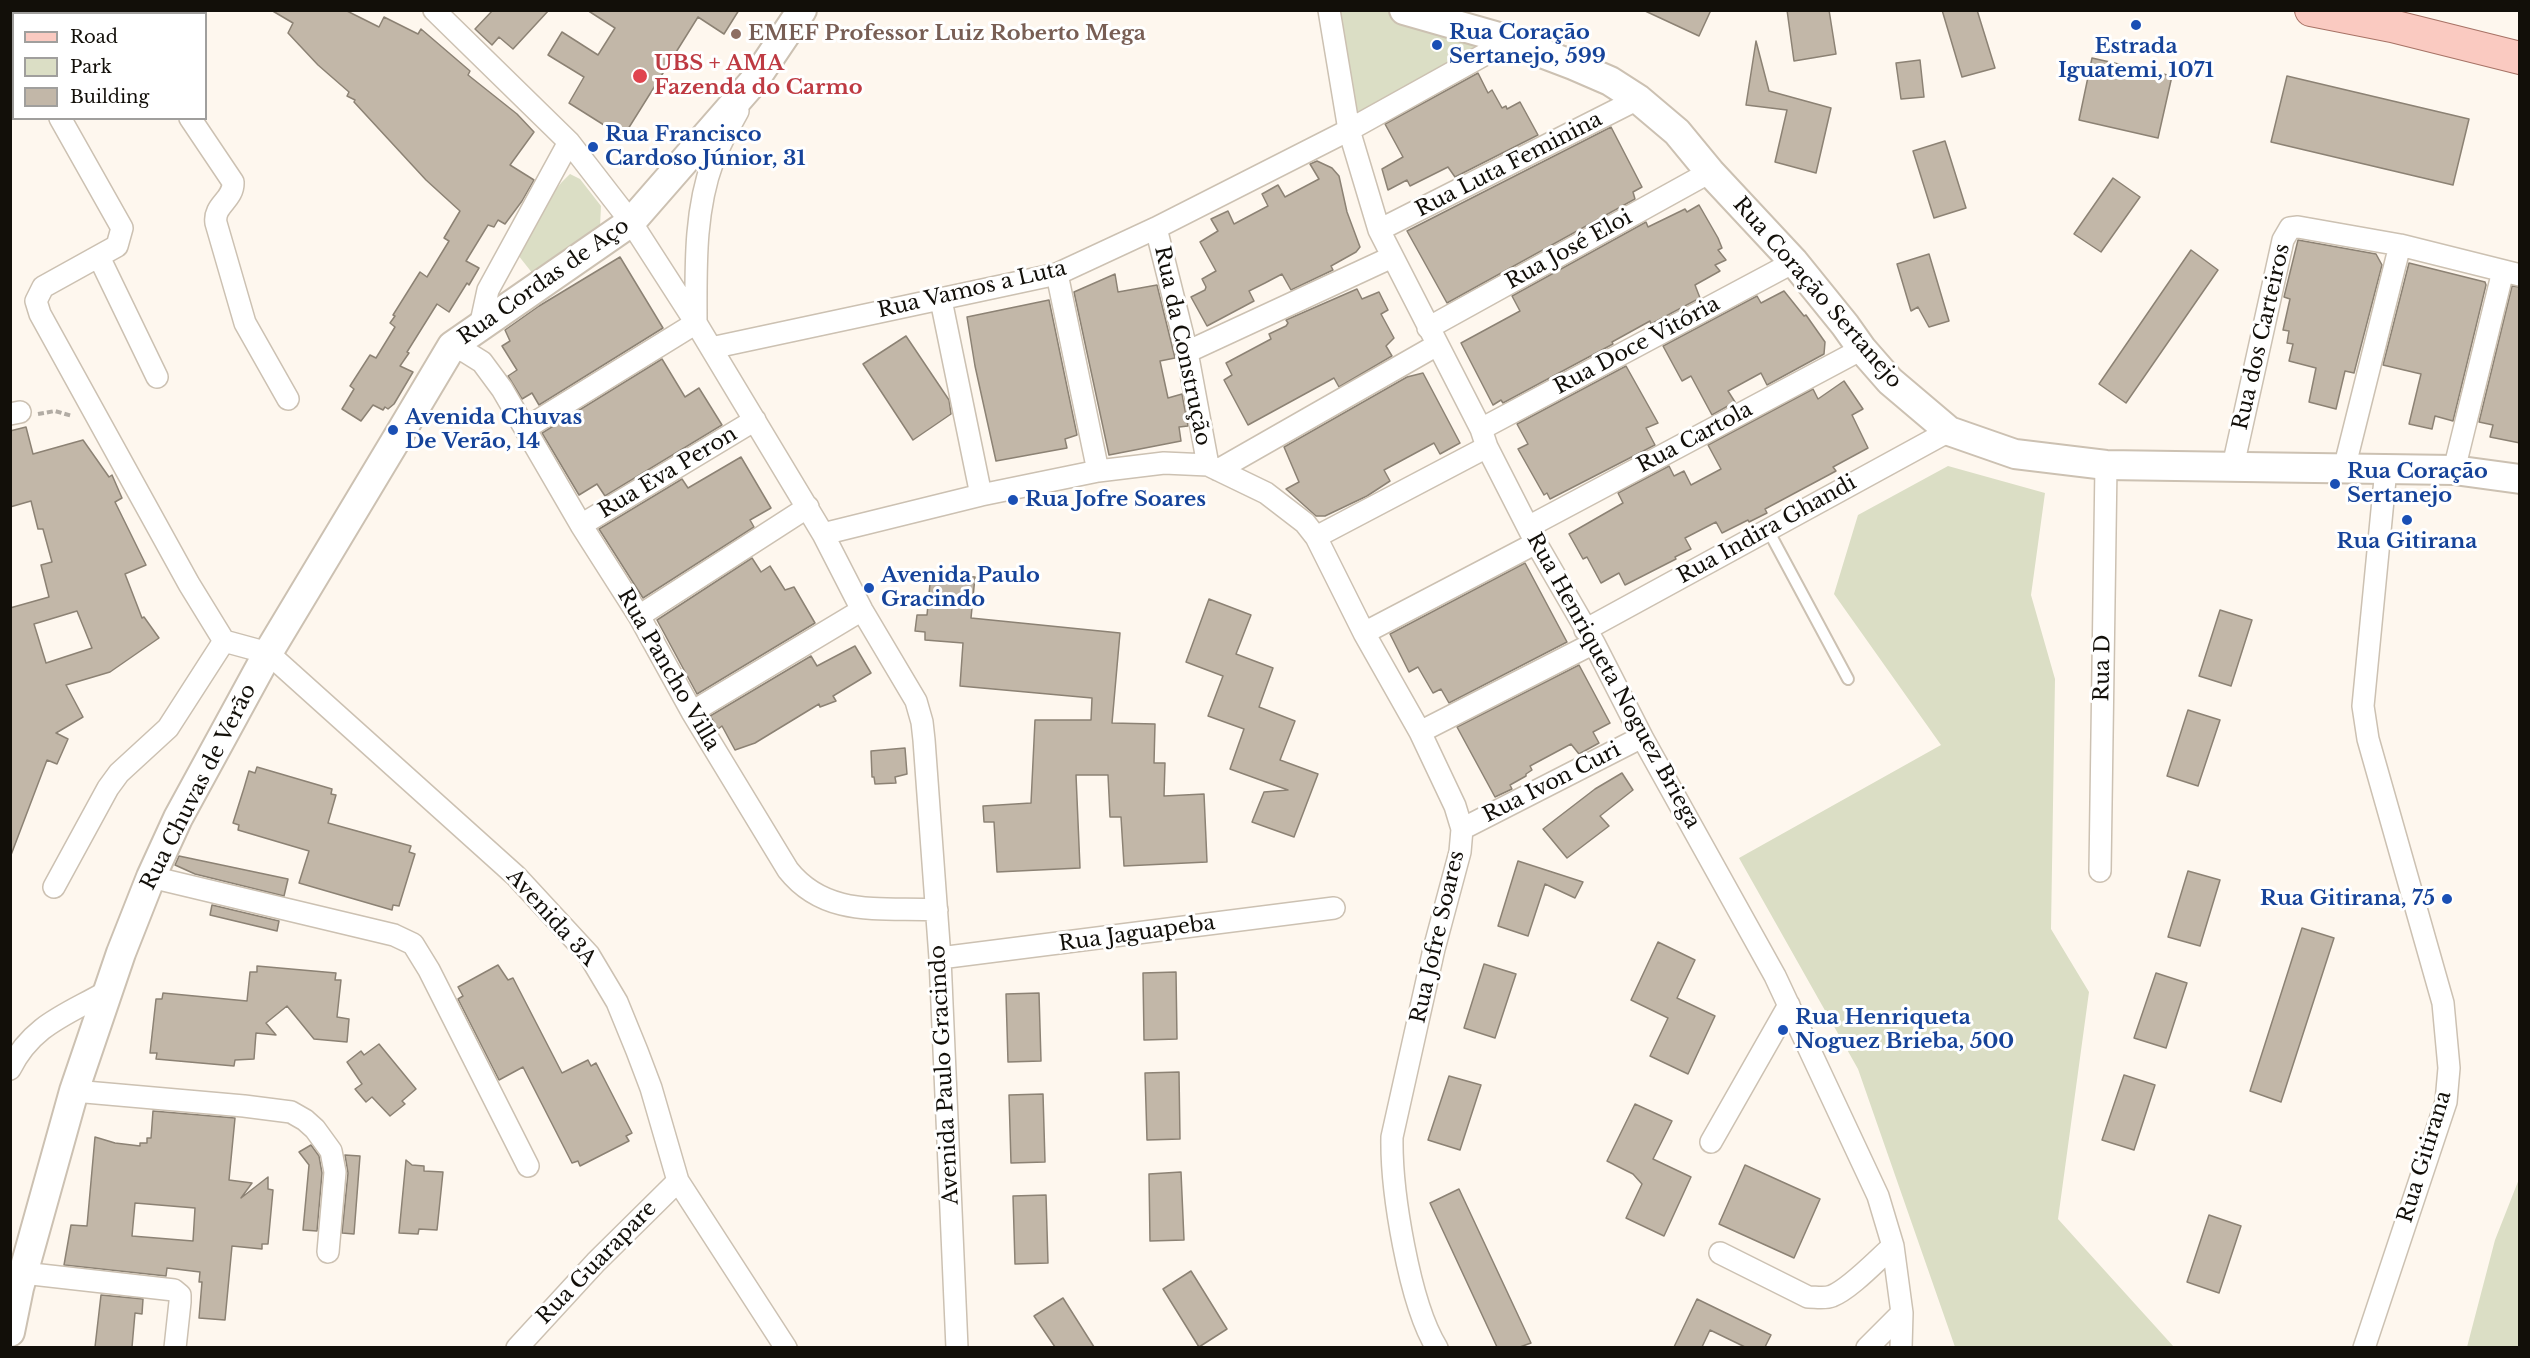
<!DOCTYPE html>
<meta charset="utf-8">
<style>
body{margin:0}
#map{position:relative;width:2530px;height:1358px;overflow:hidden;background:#fef7ee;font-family:"Libre Baskerville",serif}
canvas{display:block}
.frame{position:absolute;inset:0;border:12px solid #120f09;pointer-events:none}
.legend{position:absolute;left:12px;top:12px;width:195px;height:108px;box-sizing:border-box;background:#fff;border:2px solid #a09f9d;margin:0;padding:8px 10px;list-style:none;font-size:18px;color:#120f09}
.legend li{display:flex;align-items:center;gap:12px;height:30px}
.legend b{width:30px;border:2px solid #a09f9d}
</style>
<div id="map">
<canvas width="2530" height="1358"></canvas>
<div class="frame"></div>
<ul class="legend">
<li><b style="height:8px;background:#facac1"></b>Road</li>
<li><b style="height:16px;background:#dbdec5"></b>Park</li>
<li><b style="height:16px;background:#c2b7a8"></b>Building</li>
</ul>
</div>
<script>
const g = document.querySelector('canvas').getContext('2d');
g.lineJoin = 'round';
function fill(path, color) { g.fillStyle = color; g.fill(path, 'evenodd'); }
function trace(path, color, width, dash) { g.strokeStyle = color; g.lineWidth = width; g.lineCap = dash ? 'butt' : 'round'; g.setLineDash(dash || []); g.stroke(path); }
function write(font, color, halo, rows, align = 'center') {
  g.font = font + ' "Libre Baskerville",serif'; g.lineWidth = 6; g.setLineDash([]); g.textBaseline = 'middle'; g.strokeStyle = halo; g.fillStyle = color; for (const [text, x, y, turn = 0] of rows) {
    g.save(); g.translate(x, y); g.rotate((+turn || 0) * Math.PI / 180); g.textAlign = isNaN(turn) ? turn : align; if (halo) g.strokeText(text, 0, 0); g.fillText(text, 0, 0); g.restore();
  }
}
const green = new Path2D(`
 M1332 11H1396L1505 41 1350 127Z
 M570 174 580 179 601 206 600 227 533 274 518 255C533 226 546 196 570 174Z
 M1948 466 2045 493 2031 595 2055 679 2051 929 2089 992 2058 1219 2174 1347H1955L1858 1069 1739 858 1941 745 1834 594 1858 515Z
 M2519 1179V1347H2467L2495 1240Z`);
const building = new Path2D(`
 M271 10H345L379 27 384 17 418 34 421 29 470 71 468 75 517 114 534 132 510 165 534 180 522 201 505 224 498 220 494 227 488 225 466 261 479 268 469 285 467 283 449 312 437 304 407 352 409 353 400 366 413 372 394 404 388 409 385 407 383 410 373 405 361 421 342 409 354 389 350 386 370 355 376 358 395 327 390 323 395 316 393 315 420 272 427 277 449 241 444 238 460 211 426 180 354 102 355 100 347 96 349 92 318 65 288 33 293 23Z
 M493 10H549L513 49 499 37 492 45 475 29Z
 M587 10H739L724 34 698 17 623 137 569 103 584 77 548 55 562 32 598 55 615 28Z
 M1643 10H1711L1699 36Z
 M1787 10H1829L1836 54 1794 61Z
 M1942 10H1977L1995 68 1962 77Z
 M1756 41 1769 91 1831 108 1816 173 1775 162 1787 110 1746 105Z
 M2092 58 2172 76 2158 138 2079 120Z
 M1920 60 1924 97 1901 99 1896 63Z
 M1478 73 1488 93 1492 90 1502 108 1506 106 1507 109 1520 102 1538 135 1455 177 1448 167 1410 186 1407 180 1388 190 1382 169 1403 157 1385 124Z
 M2287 76 2469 119 2453 185 2271 142Z
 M1611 127 1642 187 1633 192 1635 199 1447 303 1407 231Z
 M1945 141 1966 208 1934 218 1913 151Z
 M1317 161 1332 168 1339 176 1347 212 1360 247 1356 252 1331 266 1333 270 1291 290 1282 274 1265 283 1249 291 1254 301 1207 326 1191 297 1205 290 1206 287 1202 279 1216 271 1200 242 1218 231 1211 219 1228 211 1234 224 1268 206 1262 194 1278 185 1285 197 1319 179 1310 164Z
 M2113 178 2140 197 2101 252 2074 234Z
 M1699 205 1718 238 1722 248 1718 250 1726 260 1715 265 1720 271 1695 285 1700 298 1651 324 1650 321 1612 342 1613 344 1503 403 1501 400 1493 405 1461 343 1520 311 1512 296 1646 222 1648 227 1685 209 1687 212Z
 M2298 240 2376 254 2382 265 2354 373 2345 371 2336 409 2309 402 2316 368 2289 361 2293 344 2287 343 2289 331 2283 330 2290 299 2284 297Z
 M2191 250 2218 270 2126 403 2099 384Z
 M1929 254 1949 321 1929 327 1918 307 1911 311 1897 264Z
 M620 257 663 328 539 405 532 393 522 399 508 376 517 370 502 346 510 341 505 330 539 306Z
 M2409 263 2485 282 2486 285 2453 421 2435 416 2432 429 2409 424 2421 374 2383 365Z
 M1115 274 1118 292 1157 285 1175 358 1160 361 1168 398 1182 394 1188 426 1179 427 1181 441 1109 455 1074 292Z
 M2512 286 2520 287V443L2490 437 2493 425 2479 422Z
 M1357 289 1362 299 1379 292 1388 310 1381 314 1394 338 1386 346 1392 356 1339 387 1334 378 1248 425 1224 380 1232 375 1226 363 1271 339 1269 334 1286 326 1288 323 1286 320Z
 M1784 291 1804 316 1806 315 1825 342 1824 354 1767 385 1761 373 1728 391 1735 402 1712 415 1691 376 1682 381 1663 346 1757 296 1761 303Z
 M1049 300 1077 435 1065 439 1067 448 996 461 975 366 967 317Z
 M906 336 949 400 951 414 913 440 863 364Z
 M662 359 685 397 699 388 722 425 605 496 597 484 579 495 542 433Z
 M1626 366 1658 423 1646 428 1655 445 1550 499 1547 493 1544 495 1518 449 1528 444 1517 424Z
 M1423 373 1460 443 1440 454 1434 443 1384 470 1390 481 1367 496 1325 516H1316L1286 489 1299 482 1284 447 1407 377Z
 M1844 381 1863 409 1852 415 1868 448 1833 467 1836 471 1765 509 1767 513 1749 522 1748 520 1722 533 1716 522 1685 538 1691 549 1675 557 1676 559 1625 585 1619 573 1601 583 1587 557 1583 559 1569 534 1623 503 1618 493 1669 466 1674 476 1684 471 1691 485 1721 469 1708 445 1813 389 1818 399Z
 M26 427 33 454 83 440 109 477 112 475 122 498 115 502 146 565 125 574 142 618 144 617 159 638 110 672 66 685 83 717 56 733 68 739 57 764 47 760 11 855 10 608 49 597 41 565 52 562 43 529H38L31 501 10 507V431ZM77 611 92 648 46 663 34 624Z
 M741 457 771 508 750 520 754 527 643 598 599 529 682 479 688 488Z
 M752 558 761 572 770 566 785 590 794 587 815 623 697 694 657 620Z
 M1525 563 1567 642 1449 703 1441 689 1433 693 1418 667 1409 672 1390 634Z
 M931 573 975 577 971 618 1120 633 1112 723 1155 724 1154 763H1165L1164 796 1204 794 1207 862 1124 866 1121 817H1110L1108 775H1076L1080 868 997 872 994 822H984L983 806 1031 803 1035 720H1091L1092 698 960 686 963 643 925 640V632L915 631 917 615H927Z
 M1209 599 1251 615 1236 654 1273 668 1259 707 1295 721 1280 760 1318 774 1294 837 1252 822 1264 792 1288 790 1230 769 1244 729 1208 716 1223 676 1186 662Z
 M2220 610 2252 620 2231 686 2199 676Z
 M855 646 871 673 833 696 836 701 820 707 819 704 755 743 735 750 722 726 718 729 710 716 811 656 817 666Z
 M1579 665 1610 723 1593 732 1599 743 1579 754 1571 744 1530 766 1532 770 1526 774V776L1510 785 1512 789 1495 797 1457 727Z
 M2188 710 2220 720 2198 786 2167 776Z
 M905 748 907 774 895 777 896 783 875 784 874 777H872L871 751Z
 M257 767 332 789 331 794 336 795 328 823 411 846 409 852 415 854 399 906 393 905 392 910 299 883 309 851 238 830 239 825 233 823 244 788 249 771 255 773Z
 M1622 773 1633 790 1600 816 1609 826 1567 858 1543 829 1595 789Z
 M179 856 288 879 284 896 195 874 175 865Z
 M1518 861 1583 882 1575 898 1545 884 1528 936 1498 926Z
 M2188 871 2220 880 2200 946 2168 937Z
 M212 905 279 921 277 931 210 915Z
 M2302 928 2334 938 2281 1102 2250 1091Z
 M1658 942 1695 960 1677 998 1715 1016 1688 1074 1650 1056 1668 1018 1631 1000Z
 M1484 964 1516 974 1495 1038 1464 1028Z
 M498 965 508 980 513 978 562 1073 588 1060 591 1066 596 1063 632 1133 626 1136 629 1141 580 1166 578 1161 572 1163 523 1067 499 1080 458 999 463 996 458 987Z
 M257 966 336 973 335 980H341L337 1017 349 1019 347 1042 314 1039 287 1006 266 1023 276 1035 256 1033 254 1059 235 1060 234 1066 156 1059 157 1053H150L156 999H162L163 993 247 1001 250 972H257Z
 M1176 972 1177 1039 1144 1040 1143 973Z
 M2156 973 2187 983 2166 1048 2134 1038Z
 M1039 993 1041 1061 1008 1062 1006 994Z
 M379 1044 416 1089 402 1101 405 1104 390 1116 372 1097 366 1102 355 1089 362 1084 347 1062 361 1051 364 1055Z
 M1179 1072 1180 1139 1147 1140 1145 1073Z
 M2124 1075 2155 1085 2134 1150 2102 1140Z
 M1449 1076 1481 1085 1460 1150 1428 1140Z
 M1043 1094 1045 1162 1011 1163 1009 1095Z
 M1635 1104 1672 1121 1653 1159 1691 1177 1664 1236 1626 1218 1642 1184 1633 1174 1607 1161Z
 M153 1111 235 1118 229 1180 252 1183 241 1198 268 1177V1189L273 1190 268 1244H262V1249L232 1246 225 1320 199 1318 202 1282H199L200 1272 167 1268 166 1276 64 1265 71 1225 87 1226 95 1137 115 1143 140 1146V1143H147V1138H151ZM135 1203 195 1208 193 1241 132 1236Z
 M311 1145 319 1156 322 1173 317 1231 303 1230 309 1165 299 1152Z
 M345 1155 360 1156 354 1234 342 1233 348 1173Z
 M406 1160 412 1165 424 1166V1171L443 1172 437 1230 419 1229 418 1234 399 1233Z
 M1745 1165 1820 1199 1794 1258 1719 1224Z
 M1181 1172 1184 1240 1150 1241 1149 1174Z
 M1459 1189 1531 1343 1520 1347H1497L1430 1203Z
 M1046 1195 1048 1263 1015 1264 1013 1196Z
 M2209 1215 2241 1226 2219 1293 2187 1282Z
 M1191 1271 1227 1329 1199 1347 1163 1289Z
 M101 1295 143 1299 142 1314 135 1313 132 1347H95Z
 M1063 1298 1094 1347H1055L1034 1316Z
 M1697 1299 1771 1335 1765 1347H1745L1710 1330 1702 1347H1674Z`);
const path = new Path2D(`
 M38 414 55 411 72 416`);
const lane = new Path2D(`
 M1768 530 1848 679`);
const street = new Path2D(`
 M434 10 569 142 631 222 696 323 823 534 862 610 916 701 922 722 924 740 940 958 957 1348
 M1329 10 1349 130 1379 230 1481 429 1487 447 1536 543 1594 643 1642 737 1775 976 1878 1196 1893 1246 1902 1313 1901 1348
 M10 63 14 68
 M60 118 122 228 117 246 43 287 36 301 40 314 189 584 224 641
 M190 118 233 182C234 200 213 205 216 223L245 323 288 399
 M1156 228 1187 352 1208 465
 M1379 230 1638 99
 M99 257 157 377
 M1057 274 1098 471
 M941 300 981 495
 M480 327 488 290 569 142
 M1428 328 1710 172
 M452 346 466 352 482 362 502 389 581 525 639 616 692 712 788 870C826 918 882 907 937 910
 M711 348 1057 274 1156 228 1349 130 1509 41
 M1187 352 1392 257
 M10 414 20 412
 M526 428 696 323C696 269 694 212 713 161 720 144 729 127 738 111
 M1481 429 1794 262
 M2233 466 2283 240 2290 228 2298 227 2400 245 2520 275
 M2344 469 2400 245
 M1218 470 1437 345
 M2454 470 2503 271
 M581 525 755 420
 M1528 527 1862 349
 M823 534 981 495 1098 471 1164 463 1208 465 1266 493 1305 523 1316 537 1364 633 1420 732 1455 806 1462 829 1460 852 1434 949 1392 1137C1391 1190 1409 1303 1437 1348
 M1316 537 1487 447
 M639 616 808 507
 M1585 630 1949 431
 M1364 633 1536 543
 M692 712 862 610
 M1420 732 1594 643
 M1462 829 1642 737
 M2100 871 2106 465
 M151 877 394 935 413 944 429 970 528 1166
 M54 887 108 788 119 773 168 728 224 641 268 653 516 876 589 955 617 1002 637 1051 651 1088 678 1181 786 1348
 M940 958 1334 908
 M10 1069C32 1025 66 1015 106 992
 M74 1091 244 1106 291 1112 305 1120 315 1129 331 1151 335 1172 328 1252
 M1711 1142 1789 1005
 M1720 1253 1808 1297C1816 1297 1825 1299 1832 1296 1850 1289 1877 1260 1893 1246
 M23 1273 174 1290 180 1295V1302L175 1348
 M517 1348 596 1262 678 1181
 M1867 1348 1902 1313
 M2364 1348 2446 1102 2449 1068 2443 1003 2368 739 2363 706 2386 469`);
const secondary = new Path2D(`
 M1404 10 1502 38 1573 65 1610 81 1638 99 1677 132 1710 172 1794 262 1845 325 1862 349 1890 381 1949 431 2015 454 2106 465 2454 470 2520 479
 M10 1332 19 1288 74 1091 121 953 151 877 178 818 268 653 399 435 452 346 631 222 754 81 802 10`);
const primary = new Path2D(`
 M2311 10 2392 26 2520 58`);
const markers = [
 [2136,25,6,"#1a4fb4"],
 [736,34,6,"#8d6e63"],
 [1437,45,6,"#1a4fb4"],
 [640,76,8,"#e0444e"],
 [593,147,6,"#1a4fb4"],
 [393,430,6,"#1a4fb4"],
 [2335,484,6,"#1a4fb4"],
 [1013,500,6,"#1a4fb4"],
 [2407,520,6,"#1a4fb4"],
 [869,588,6,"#1a4fb4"],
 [2447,899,6,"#1a4fb4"],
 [1783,1030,6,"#1a4fb4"]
];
const transitNames = [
 ["Rua Coração",1449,33],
 ["Sertanejo, 599",1449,57],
 ["Estrada",2136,47,"center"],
 ["Iguatemi, 1071",2136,71,"center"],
 ["Rua Francisco",605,135],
 ["Cardoso Júnior, 31",605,159],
 ["Avenida Chuvas",405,418],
 ["De Verão, 14",405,442],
 ["Rua Coração",2347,472],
 ["Sertanejo",2347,496],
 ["Rua Jofre Soares",1025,500],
 ["Rua Gitirana",2407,542,"center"],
 ["Avenida Paulo",881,576],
 ["Gracindo",881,600],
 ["Rua Gitirana, 75",2435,899,"right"],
 ["Rua Henriqueta",1795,1018],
 ["Noguez Brieba, 500",1795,1042]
];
const educationNames = [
 ["EMEF Professor Luiz Roberto Mega",748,34]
];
const healthNames = [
 ["UBS + AMA",654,64],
 ["Fazenda do Carmo",654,88]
];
const streetNames = [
 ["Rua Luta Feminina",1509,165,-27],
 ["Rua José Eloi",1569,250,-29],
 ["Rua Cordas de Aço",544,282,-35],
 ["Rua Vamos a Luta",972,290,-13],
 ["Rua Coração Sertanejo",1817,293,49],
 ["Rua dos Carteiros",2262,337,-77],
 ["Rua da Construção",1182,346,78],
 ["Rua Doce Vitória",1637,346,-28],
 ["Rua Cartola",1695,438,-28],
 ["Rua Eva Peron",668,473,-31],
 ["Rua Indira Ghandi",1767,530,-29],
 ["Rua D",2103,668,-89],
 ["Rua Pancho Villa",668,670,60],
 ["Rua Henriqueta Noguez Briega",1613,681,61],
 ["Rua Ivon Curi",1552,783,-27],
 ["Rua Chuvas de Verão",199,787,-63],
 ["Avenida 3A",551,918,48],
 ["Rua Jaguapeba",1137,934,-8],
 ["Rua Jofre Soares",1438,937,-77],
 ["Avenida Paulo Gracindo",945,1075,-93],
 ["Rua Gitirana",2425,1157,-73],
 ["Rua Guarapare",597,1263,-46]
];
fill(green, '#dbdec5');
fill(building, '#c2b7a8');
trace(building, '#8c8274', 1.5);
trace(lane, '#ccc1b2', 14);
trace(street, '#ccc1b2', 24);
trace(secondary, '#ccc1b2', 32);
trace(primary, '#a77265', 34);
trace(path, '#b2aca4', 4, [6, 3]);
trace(lane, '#fff', 10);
trace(street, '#fff', 21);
trace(secondary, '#fff', 28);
trace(primary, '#facac1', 32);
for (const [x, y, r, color] of markers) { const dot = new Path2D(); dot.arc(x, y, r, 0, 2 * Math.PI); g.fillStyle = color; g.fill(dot); trace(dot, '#fff', 2); }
write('bold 21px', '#164399', '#fff', transitNames, 'left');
write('bold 21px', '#785e54', '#fff', educationNames, 'left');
write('bold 21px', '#be3a42', '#fff', healthNames, 'left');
write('21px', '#120f09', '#fff', streetNames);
</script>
